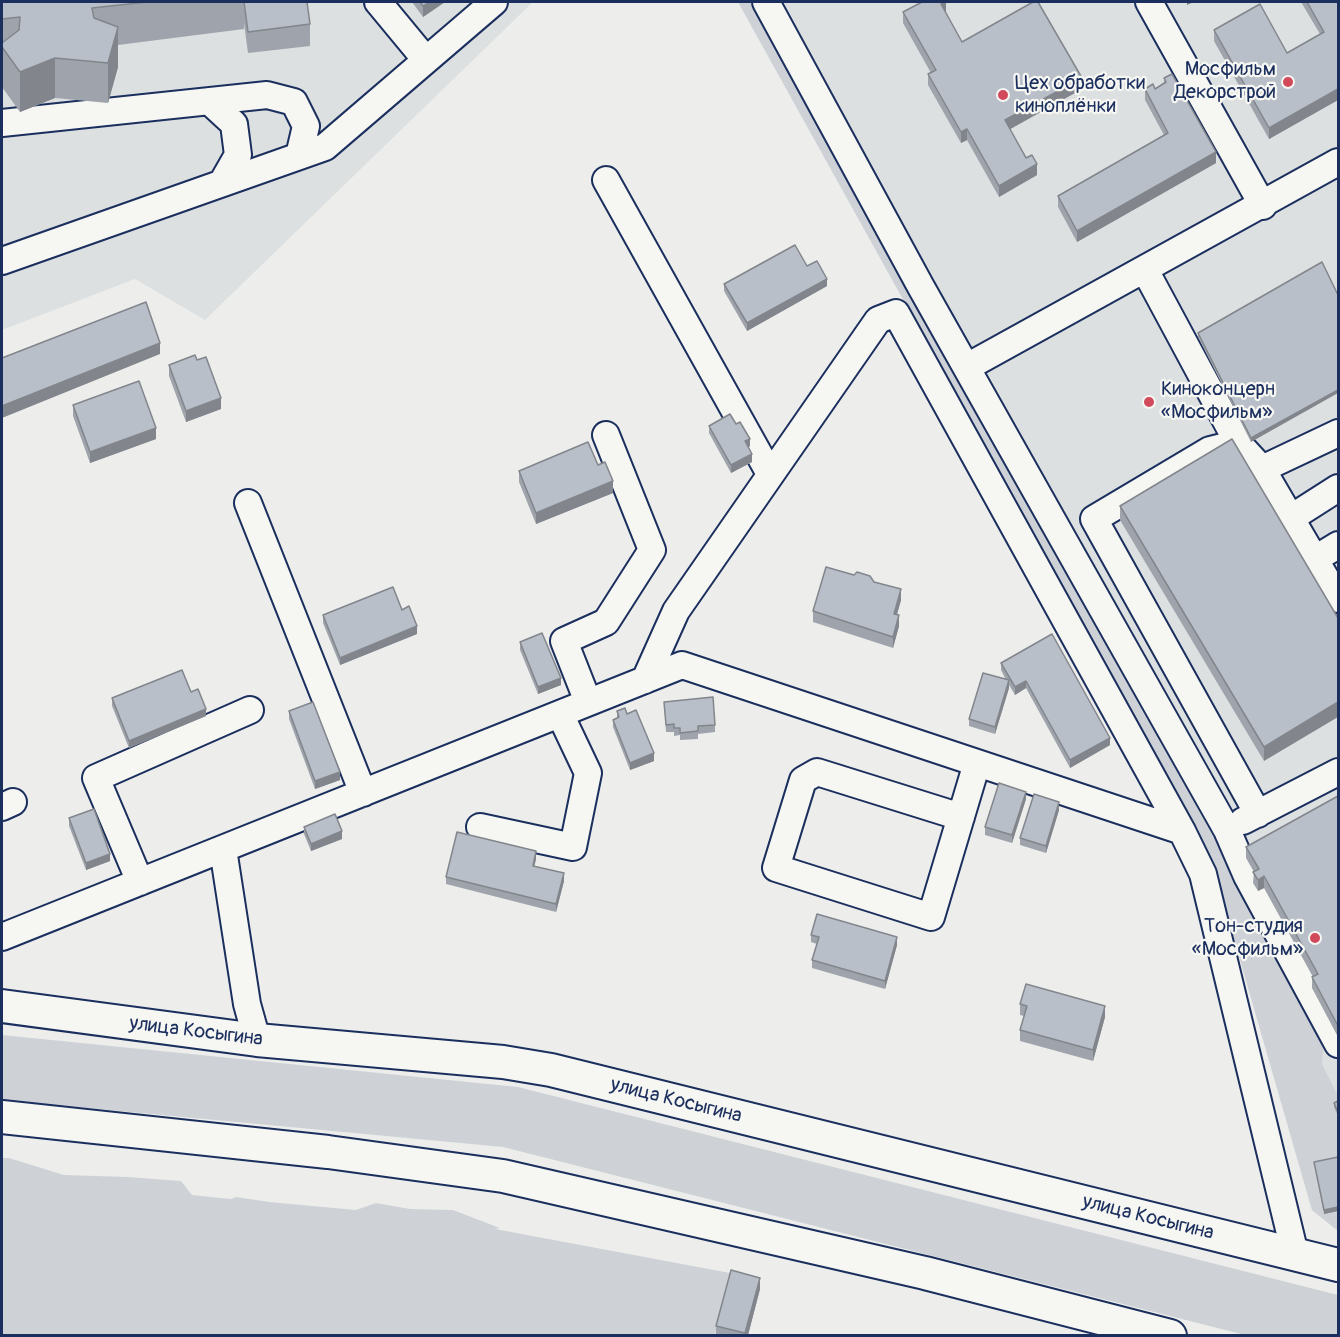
<!DOCTYPE html>
<meta charset="utf-8">
<style>
body{margin:0}
#map{position:relative;width:1340px;height:1337px;overflow:hidden;background:#edeeec;font-family:Pangolin,sans-serif}
canvas{display:block}
.frame{position:absolute;inset:0;border:3px solid #1b2f5e;pointer-events:none}
</style>
<div id="map">
<canvas width="1340" height="1337"></canvas>
<div class="frame"></div>
</div>
<script>
const g = document.querySelector('canvas').getContext('2d');
g.lineJoin = 'round';
function fill(path, color) { g.fillStyle = color; g.fill(path, 'evenodd'); }
function trace(path, color, width, dash) { g.strokeStyle = color; g.lineWidth = width; g.lineCap = dash ? 'butt' : 'round'; g.setLineDash(dash || []); g.stroke(path); }
function write(font, color, halo, rows, align = 'center') {
  g.font = font + ' Pangolin,sans-serif'; g.lineWidth = 4.5; g.setLineDash([]); g.textBaseline = 'middle'; g.strokeStyle = halo; g.fillStyle = color; for (const [text, x, y, turn = 0] of rows) {
    g.save(); g.translate(x, y); g.rotate((+turn || 0) * Math.PI / 180); g.textAlign = isNaN(turn) ? turn : align; if (halo) g.strokeText(text, 0, 0); g.fillText(text, 0, 0); g.restore();
  }
}
const built = new Path2D(`
 M2 2H533L205 320 135 279 2 330Z
 M738 2H1338V1231L1312 1210 1211 859 1182 802Z`);
const green = new Path2D(`
 M738 2H750L1249 887 1297 997 1324 1043 1322 1064 1338 1096V1231L1312 1210 1211 859 1182 802Z
 M2 1035 518 1087 1338 1295V1335H1245L503 1147 2 1100Z
 M2 1158H9L64 1175 128 1177 181 1181 192 1195 231 1199 236 1197 269 1202 356 1210 376 1203 410 1209 453 1210 500 1228 495 1229 730 1273 715 1335H2Z`);
const minor = new Path2D(`
 M378 2 426 60
 M766 2 921 287 1227 830 1247 876 1338 1044
 M1149 2 1263 206
 M209 101 234 124 238 155 222 183
 M2 123 267 95 294 102 306 126 299 156
 M606 180 770 474
 M2 261 325 147 494 2
 M1145 270 1238 443
 M967 367 1338 162
 M1262 469 1338 433
 M248 503 363 793
 M1291 518 1338 488
 M1315 559 1338 545
 M645 680 676 611 878 320 896 313 1182 831 1203 874 1295 1254
 M588 702 564 641 606 622 652 550 606 435
 M2 807 13 802
 M1258 814 1094 519 1210 450 1238 443 1262 469 1338 599
 M961 817 817 772 803 780 776 868 931 917 977 763
 M1243 821 1338 772
 M480 827 573 847 588 773 560 714
 M223 849 247 1004 257 1040
 M140 882 96 778 250 710
 M2 937 682 665 1182 831`);
const major = new Path2D(`
 M2 1006 257 1040 503 1062 551 1070 1338 1265
 M2 1117 328 1152 503 1176 925 1273 1170 1336`);
const wall = new Path2D(`
 M2 2H311L307 3 310 24V46L248 53 244 23V29L118 45V67L108 103 55 98 20 112 2 87Z
 M412 2H445L423 17Z
 M946 2V11L945 12 962 42 1082 89 1010 129 1037 175 999 197 967 140 961 143 928 85V74L931 73 903 23V12Z
 M1301 2H1338V100L1269 139 1214 41V30L1287 53 1320 34Z
 M1164 78 1216 163 1077 242 1058 207V196L1164 135 1145 100V89H1155L1164 83Z
 M1322 262 1251 442 1198 337V333Z
 M807 266 827 286 747 331 724 291V284Z
 M169 365 221 409 186 422 169 376Z
 M73 405 156 439 90 463 73 416Z
 M709 426 750 446 748 447 752 462 731 473 709 433Z
 M598 465 613 493 536 524 519 482V471Z
 M1120 506 1338 618 1264 761 1120 520Z
 M874 582 901 600 897 614 899 626 893 648 813 622V611Z
 M402 610 417 634 340 665 323 623V615Z
 M1052 634 1110 745 1070 768 1026 688 1015 695 1009 685V688L995 734 969 726V719L1006 680 1001 670V663Z
 M520 642 561 685 538 694 520 650Z
 M191 692 206 716 129 748 112 706V698Z
 M664 702 715 725V732L698 734V739L680 740V735L674 736V732H666Z
 M289 711 340 780 315 789 289 719Z
 M617 711 627 714 654 761 630 770 613 727V720L617 718Z
 M1338 796V1037L1312 988V977H1313L1264 888 1258 891 1253 883 1254 872 1246 858V847Z
 M1026 799 1012 843 985 835V827Z
 M1059 810 1046 853 1020 845V838Z
 M69 818 110 861 86 870 69 826Z
 M304 827 342 839 311 851 304 834Z
 M536 859 534 866 564 881 556 912 446 884V877Z
 M811 935 897 945 885 989 812 968V960L817 944 811 942Z
 M1020 1004 1105 1017 1093 1061 1020 1041V1030L1024 1016 1020 1015Z
 M1338 1101V1116L1334 1107V1103Z
 M1338 1157V1211L1324 1214 1314 1162Z
 M760 1289 748 1335H716V1326Z`);
const shadedWall = new Path2D(`
 M429 2H445L423 17V6Z
 M944 2H946V11L941 15V4Z
 M1187 2H1194L1187 5Z
 M118 27V67L108 103V63Z
 M55 58V98L20 112V72Z
 M1082 78V89L1005 132V120Z
 M1338 89V100L1269 139V128Z
 M967 129V140L961 143V132Z
 M1216 152V163L1077 242V231Z
 M1037 164V175L999 197V186Z
 M827 279V286L747 331V323Z
 M160 343V354L2 418V406Z
 M1338 390V393L1251 442V438Z
 M221 398V409L186 422V411Z
 M156 428V439L90 463V452Z
 M750 439V446L745 449V441Z
 M752 454V462L731 473V465Z
 M613 481V493L536 524V513Z
 M901 589V600L894 625V614Z
 M899 615V626L893 648V637Z
 M417 626V634L340 665V658Z
 M561 678V685L538 694V687Z
 M1009 680V688L995 734V727Z
 M1026 681V688L1015 695V687Z
 M1338 702V717L1264 761V747Z
 M206 709V716L129 748V741Z
 M1110 738V745L1070 768V760Z
 M654 753V761L630 770V763Z
 M340 772V780L315 789V781Z
 M1026 792V799L1012 843V835Z
 M1059 802V810L1046 853V846Z
 M342 831V839L311 851V844Z
 M536 851V859L533 873V866Z
 M110 854V861L86 870V863Z
 M564 873V881L556 912V904Z
 M1264 876V888L1258 891V880Z
 M897 937V945L885 989V981Z
 M1105 1006V1017L1093 1061V1050Z
 M1338 1207V1211L1324 1214V1210Z
 M760 1278V1289L748 1335H745Z`);
const building = new Path2D(`
 M2 2H147L92 8 94 18 118 27 108 63 55 58 20 72 2 47V43L19 30 20 17 2 19Z
 M244 2H307L310 24 248 32Z
 M420 2H429L423 6Z
 M922 2H944L941 4 962 42 1033 2H1038L1082 78 1005 120 1026 158 1032 155 1037 164 999 186 967 129 961 132 928 74 936 70 903 12Z
 M1307 2H1338V89L1269 128 1214 30 1260 4 1287 53 1324 32Z
 M1172 74 1216 152 1077 231 1058 196 1168 133 1145 89 1153 84 1155 89 1166 82 1164 78Z
 M795 245 807 266 817 261 827 279 747 323 724 284Z
 M1322 262 1338 295V390L1251 438 1198 333Z
 M146 302 160 343 2 406V358Z
 M195 355 197 360 206 357 221 398 186 411 169 365Z
 M139 381 156 428 90 452 73 405Z
 M730 414 736 424 740 422 750 439 745 441 752 454 731 465 709 426Z
 M1232 439 1338 618V702L1264 747 1120 506Z
 M588 442 598 465 605 462 613 481 536 513 519 471Z
 M826 567 854 575 857 572 870 576 874 582 901 589 894 614 899 615 893 637 813 611Z
 M393 587 402 610 409 606 417 626 340 658 323 615Z
 M542 633 561 678 538 687 520 642Z
 M1052 634 1110 738 1070 760 1026 681 1015 687 1001 663Z
 M182 670 191 692 198 689 206 709 129 741 112 698Z
 M983 673 1009 680 995 727 969 719Z
 M713 697 715 725 698 726V731L680 733V728H674V724L666 725 664 702Z
 M313 702 340 772 315 781 289 711Z
 M625 708 627 714 636 710 654 753 630 763 613 720 619 717 617 711Z
 M999 783 1026 792 1012 835 985 827Z
 M1034 794 1059 802 1046 846 1020 838Z
 M1338 796V1026L1312 977 1318 974 1264 876 1258 880 1253 872 1259 869 1246 847Z
 M94 809 110 854 86 863 69 818Z
 M335 814 342 831 311 844 304 827Z
 M457 832 536 851 533 866 564 873 556 904 446 877Z
 M817 914 897 937 885 981 812 960 819 937 811 935Z
 M1026 984 1105 1006 1093 1050 1020 1030 1027 1006 1020 1004Z
 M1338 1101V1112L1334 1103Z
 M1338 1157V1207L1324 1210 1314 1162Z
 M731 1270 760 1278 745 1333 716 1326Z`);
const markers = [
 [1288,82,6,"#d1495b"],
 [1003,95,6,"#d1495b"],
 [1149,402,6,"#d1495b"],
 [1315,938,6,"#d1495b"]
];
const poiNames = [
 ["Мосфильм",1276,70],
 ["Декорстрой",1276,93],
 ["Цех обработки",1015,84,"left"],
 ["киноплёнки",1015,107,"left"],
 ["Киноконцерн",1161,390,"left"],
 ["«Мосфильм»",1161,413,"left"],
 ["Тон-студия",1303,927],
 ["«Мосфильм»",1303,950]
];
const streetNames = [
 ["улица Косыгина",196,1032,7],
 ["улица Косыгина",676,1101,14],
 ["улица Косыгина",1148,1218,14]
];
fill(built, '#dde0e1');
fill(green, '#ced2d7');
trace(minor, '#1b2f5e', 30);
trace(major, '#1b2f5e', 36);
trace(minor, '#f6f6f2', 26);
trace(major, '#f6f6f2', 32);
fill(wall, '#9fa4ac');
fill(shadedWall, '#82868c');
fill(building, '#b9bfc8');
trace(building, '#82868c', 1.5);
for (const [x, y, r, color] of markers) { const dot = new Path2D(); dot.arc(x, y, r, 0, 2 * Math.PI); g.fillStyle = color; g.fill(dot); trace(dot, '#f6f6f2', 2); }
write('20px', '#1b2f5e', '#f6f6f2', poiNames, 'right');
write('20px', '#1b2f5e', '#f6f6f2', streetNames);
</script>
